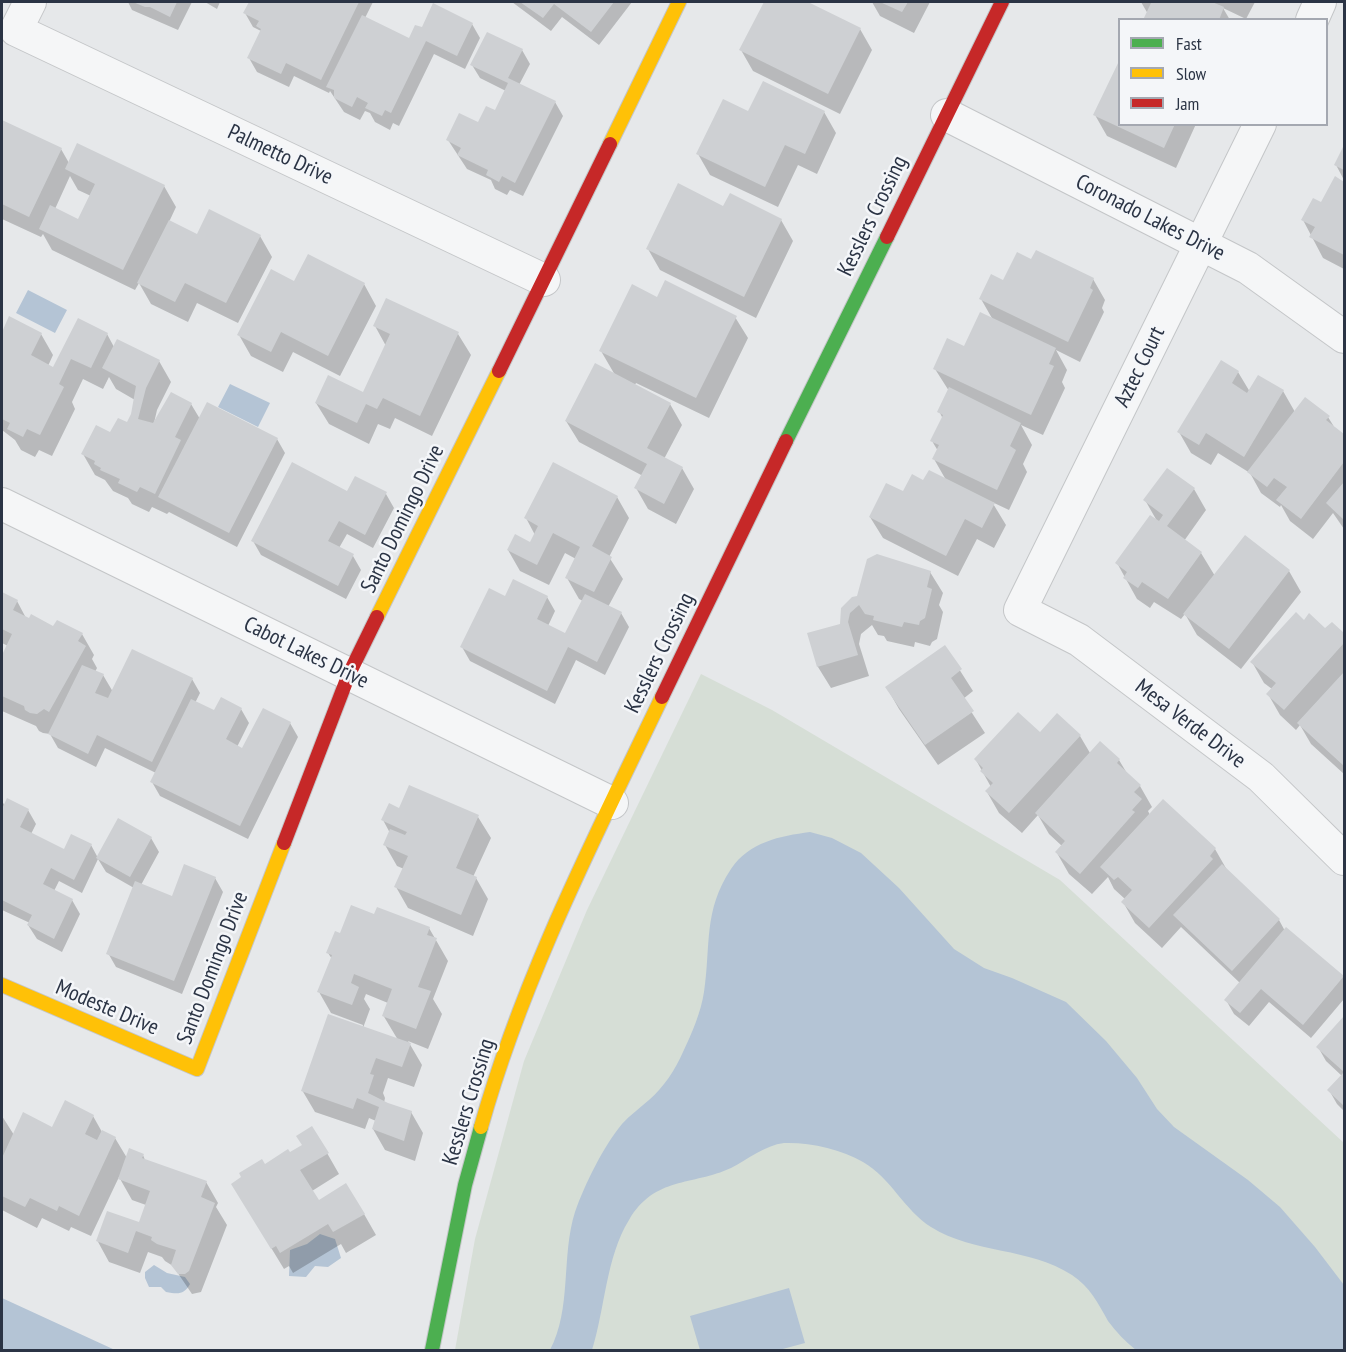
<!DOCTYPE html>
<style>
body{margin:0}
#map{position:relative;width:1346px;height:1352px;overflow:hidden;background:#e6e8ea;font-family:"PT Sans Narrow",sans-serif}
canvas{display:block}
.frame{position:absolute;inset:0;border:3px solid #2b3445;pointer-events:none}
.legend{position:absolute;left:1118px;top:18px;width:210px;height:108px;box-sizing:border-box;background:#f4f6f9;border:2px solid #a4a8b1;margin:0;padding:8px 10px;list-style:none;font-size:18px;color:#2b3445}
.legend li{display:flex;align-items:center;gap:12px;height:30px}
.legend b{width:30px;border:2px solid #a4a8b1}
</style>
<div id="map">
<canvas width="1346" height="1352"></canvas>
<div class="frame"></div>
<ul class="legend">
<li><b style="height:8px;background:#4caf50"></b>Fast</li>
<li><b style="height:8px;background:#ffc107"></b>Slow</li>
<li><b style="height:8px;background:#c62828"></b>Jam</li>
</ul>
</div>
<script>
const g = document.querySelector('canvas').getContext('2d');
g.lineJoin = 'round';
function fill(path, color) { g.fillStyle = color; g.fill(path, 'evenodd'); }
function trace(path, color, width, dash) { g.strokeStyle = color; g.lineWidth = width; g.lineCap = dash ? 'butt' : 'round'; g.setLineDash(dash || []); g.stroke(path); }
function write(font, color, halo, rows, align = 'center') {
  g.font = font + ' "PT Sans Narrow",sans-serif'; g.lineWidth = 5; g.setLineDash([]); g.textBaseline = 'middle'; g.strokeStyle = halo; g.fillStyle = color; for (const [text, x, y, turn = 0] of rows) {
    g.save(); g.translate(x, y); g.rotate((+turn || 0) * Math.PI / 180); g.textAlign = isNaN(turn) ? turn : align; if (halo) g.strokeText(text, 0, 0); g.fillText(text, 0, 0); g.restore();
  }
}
const green = new Path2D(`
 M701 674 772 710 1060 880 1344 1143V1350H455L475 1239 524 1061 587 910Z`);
const water = new Path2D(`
 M28 290 67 310 55 333 16 313Z
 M230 384 270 403 258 427 218 407Z
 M810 832 832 838 861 853 899 888 954 949 984 968 1012 978 1066 1002 1106 1041 1137 1078 1157 1109 1174 1127 1248 1180 1280 1207 1315 1247 1344 1285V1350H1136C1126 1342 1116 1332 1108 1321 1098 1303 1090 1287 1072 1275 1029 1247 974 1254 931 1227 904 1210 891 1178 863 1162 841 1149 809 1142 784 1143 765 1145 747 1160 731 1168 692 1186 655 1176 629 1220 606 1257 605 1309 592 1350H550C572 1309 561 1256 575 1212 585 1184 603 1147 622 1124 630 1115 640 1108 649 1100 664 1087 675 1070 683 1052 692 1033 701 1012 704 992 711 946 703 911 731 869 749 842 780 836 810 832Z
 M320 1234 335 1239 341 1258 328 1267 315 1266 306 1277 289 1276 290 1250 307 1244Z
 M154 1265 167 1273 185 1277 190 1284C184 1295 178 1294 166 1292L161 1287H149L145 1278V1272Z
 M789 1288 805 1343 779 1350H700L690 1316Z
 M2 1298 115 1350H2Z`);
const shadow = new Path2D(`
 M128 2H192L178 30 132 10Z
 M205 2H220L217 9Z
 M250 2H373L365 18 410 40 423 28 472 24 480 38 465 69 434 54 399 126 393 123 390 130 375 122 370 113 365 111 360 120 344 112 330 91 329 93 294 76 289 87 257 72 249 58 261 31 253 27 245 13Z
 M512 2H632L599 45 562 17 551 31Z
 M765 2H805L860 29 872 50 840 114 753 71 741 50Z
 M872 2H930L914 33 880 16Z
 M1141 2H1255L1246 19 1223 8 1230 20H1145L1148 14Z
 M522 50 530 64 519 85 555 102 563 116 523 196 510 190 507 195 495 189 491 180 467 169 448 140 479 124 496 112 506 91 480 78 472 65Z
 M824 112 836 133 817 174 798 165 778 207 710 175 698 154 749 113Z
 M1095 115 1120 124H1196L1176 168 1107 136Z
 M2 122 61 149 69 163 164 186 176 207 169 222 197 236H260L272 257 238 323 197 303 188 322 151 304 139 283 135 290 52 250 43 234 41 237 2 219ZM70 176 78 190 91 196 79 221 55 209Z
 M1344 148V180L1336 165Z
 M1335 178 1344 183V269L1323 258 1303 220 1322 204Z
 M724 208 781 220 793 241 756 318 660 270 648 249Z
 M1032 261 1093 279 1105 300 1102 308 1104 312 1080 362 1056 350 1067 370 1062 382 1065 388 1043 435 1021 425 1032 445 1023 464 1027 472 1009 510 992 502 1006 525 994 548 977 539 958 576 883 538 870 517 904 493 924 482 946 480 934 459 938 451 932 441 943 419 939 411 949 391 935 369 965 348 993 320 981 299Z
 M294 283 364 284 376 306 340 376 293 352 283 372 251 356 239 335Z
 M658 299 735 317 748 338 709 418 636 383 635 385 670 404 682 425 664 459 682 468 694 489 676 524 648 509 636 488 643 476 579 442 566 421 615 375 601 351Z
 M387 300 458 334 471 355 432 436 395 418 390 429 378 424 369 444 329 424 316 403 364 394 386 346 375 326Z
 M10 318 41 334 53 355 48 366 54 369 107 334 114 347 159 361 171 382 157 410 154 423 191 404 200 419 277 439 285 453 237 547 169 512 167 514 152 507 149 512 132 504 128 498 113 491 105 480 95 475 83 454 127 424 133 414 135 400 116 389 109 377 103 389 83 379 72 402 75 409 52 456 39 450 35 457 21 450 15 440 2 430V335Z
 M1238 372 1250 392 1259 377 1283 391 1295 412 1328 417 1336 430 1344 436V529L1333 513 1313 539 1290 521 1281 505 1280 507 1261 493 1250 473 1218 453 1211 465 1191 453 1179 432Z
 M1194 489 1206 510 1184 541 1201 553 1215 576 1246 537 1289 571 1301 592 1241 669 1197 635 1185 614 1181 619 1154 602 1150 608 1137 599 1117 563 1157 521 1145 500Z
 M348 493 386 494 394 508 373 548 347 534 339 548 353 556 361 570 346 599 261 555 253 541Z
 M617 497 629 518 609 557 623 579 608 607 621 613 629 627 605 675 576 660 555 704 470 661 462 647 505 598 547 597 555 611 548 626 566 635 583 601 579 599 567 578 576 559 565 553 549 585 520 571 508 550 531 544 535 535 526 518Z
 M930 572 943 593 939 605 943 612 937 639 932 642 930 646 915 642 914 647 887 641 884 636 878 635 872 625 861 634 859 644 869 676 831 688 818 667 809 634 841 625 842 609Z
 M2 594 17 601 26 618 54 628 82 634 94 655 92 659 97 668 95 672 103 675 113 692 192 679 200 693 195 703 215 712 241 709 249 723 237 747 243 750 290 723 298 737 248 839 160 796 152 782 156 773 105 748 96 767 58 748 50 734 43 733 39 731 36 726 2 711V659L8 646 2 643Z
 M1304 622 1326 630 1332 624 1344 635V774L1311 744 1300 725 1296 730 1280 715 1268 694 1272 689 1264 683 1252 662Z
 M945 647 973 691 963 699 985 733 938 765 899 709 887 688Z
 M1040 734 1080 736 1090 753 1119 760 1128 775 1140 786 1152 807 1148 811 1150 815 1163 801 1215 849 1227 870 1279 920 1285 931 1343 977 1344 999 1311 1038 1269 1002 1249 1026 1234 1014 1226 1000 1240 983 1181 927 1162 948 1135 923 1123 902 1125 899 1114 889 1108 877 1092 894 1069 874 1057 853 1062 846 1049 834 1038 815 1022 833 999 813 987 792 991 787 976 760Z
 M410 787 478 817 491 838 473 877 476 878 488 899 473 936 408 908 396 887 404 869 397 866 385 845 390 833 383 820 400 810Z
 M2 801 5 806 28 810 36 824 31 834 65 851 91 845 98 858 151 838 159 852 141 885 172 898 215 878 223 892 182 994 116 967 108 953 134 888 106 872 98 859 82 893 59 881 54 891 72 900 80 914 62 952 37 939 28 925 30 923 2 910V911Z
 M375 916 429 928 448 961 433 999 442 1014 428 1049 408 1041 422 1065 414 1087 388 1078 383 1093 385 1098 384 1103 411 1112 423 1133 415 1161 385 1150 373 1129 376 1121 369 1118 365 1129 315 1112 302 1090 362 1028 363 1025 331 1013 319 992 332 959 328 953 341 935ZM366 994 388 1003 383 1015 398 1040 363 1028 370 1009 364 999Z
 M1344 1018V1111L1337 1104 1329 1090 1342 1076 1326 1061 1318 1047Z
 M2 1116 14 1135 53 1129 93 1116 102 1132 115 1138 127 1158 143 1155 145 1160 206 1182 218 1203 216 1207 227 1225 201 1292 192 1294 173 1266 165 1261 162 1257 148 1252 140 1273 109 1262 97 1240 140 1224 146 1205 132 1200 119 1177 91 1236 71 1227 69 1231 42 1218 37 1228 2 1210Z
 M327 1153 339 1174 312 1191 318 1202 364 1214 376 1235 346 1253 341 1244 293 1273 289 1266 284 1269 245 1205 264 1166 289 1154Z`);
const building = new Path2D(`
 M133 2H177L170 17 150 7H145Z
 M249 2H359L321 80 286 63 281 74 247 58 261 29 256 26 259 21 243 13Z
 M520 2H614L591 32 554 4 543 18Z
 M764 2H808L861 28 828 94 739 50Z
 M880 2H908L902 12Z
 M1147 2H1212L1224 7 1219 20H1143L1151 3Z
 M433 3 473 23 457 56 426 41 391 113 385 110 382 116 365 108 368 103 357 97 352 107 334 98V90L326 87 362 15 409 38 415 25 422 27Z
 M487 32 523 49 508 78 556 101 515 183 502 176 499 182 486 175 488 170 457 155 461 148 446 140 459 113 478 122 486 106 495 110 508 83 470 65Z
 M1120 59V124H1175L1164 148 1093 115Z
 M763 81 825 111 805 154 785 145 765 187 696 154 723 99 748 111Z
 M2 120 62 148 29 217 2 204Z
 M77 143 165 185 123 270 39 229 50 205 78 219 95 184 65 169Z
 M1344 145V170L1334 165Z
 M1335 176 1344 182V255L1309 237 1315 227 1301 220 1313 198 1321 202Z
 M678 183 723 206 730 193 782 219 744 297 646 249Z
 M209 209 261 235 226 303 185 283 175 302 137 283 169 220 197 234Z
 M1036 250 1094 278 1090 288 1093 290 1068 342 979 299 991 274 1003 280 1017 252 1031 259Z
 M308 254 365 283 328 356 281 332 271 352 237 335 271 269 294 281Z
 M665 280 737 316 696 398 599 351 632 284 657 297Z
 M386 298 459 332 420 416 383 398 377 409 366 404 357 423 315 403 328 375 363 392 390 334 373 326Z
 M980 312 1056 348 1049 364 1054 366 1031 415 933 369 947 338 964 346Z
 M9 316 42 333 31 355 53 367 78 318 108 333 91 368 71 359 59 384 64 387 40 435 27 429 23 437 7 429 10 423 2 419V332Z
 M117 339 160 360 146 388 138 419 153 423 171 392 192 403 175 437 181 440 155 494 140 487 137 492 118 483 120 479 100 470 101 468 94 464 95 461 81 454 96 425 110 432 118 418 127 422 131 414 136 386 102 368Z
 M1221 360 1239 371 1232 383 1247 393 1258 375 1284 390 1244 457 1206 433 1199 445 1177 432Z
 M595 363 671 403 647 448 683 467 664 504 634 488 647 464 565 421Z
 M949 387 1021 423 1010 446 1016 450 997 490 932 459 939 445 930 441 943 415 937 412Z
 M1305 397 1330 416 1326 420 1344 434V462L1301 519 1276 500 1287 487 1274 478 1267 487 1247 472Z
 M207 402 278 438 229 533 158 497Z
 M292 462 347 491 355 476 387 492 365 535 339 521 328 541 354 554 338 586 251 541Z
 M553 462 618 496 592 546 612 557 594 592 565 578 580 547 553 533 537 565 507 550 515 534 530 542 538 526 524 518Z
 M1167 468 1195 488 1167 526 1202 552 1168 599 1142 582 1138 588 1123 578 1127 572 1115 563 1150 515 1159 521 1163 515 1143 500Z
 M929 470 995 503 982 528 965 519 946 556 869 517 886 483 903 491 912 474 923 480Z
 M1344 482V520L1326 503Z
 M1245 535 1290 570 1229 649 1183 614Z
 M877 554 931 571 927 587 932 589 925 618 920 621 919 625 904 622 902 627 873 620 874 616 865 614 859 605 850 613 848 622 858 655 817 667 807 633 840 624 841 608 852 597 857 596 867 559Z
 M513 579 548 596 537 619 565 633 585 594 622 612 597 662 568 647 547 691 460 647 489 588 505 596Z
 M2 592 18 600 13 610 29 618 31 614 53 626 57 620 83 633 78 641 86 646 49 712 44 709 37 714 30 713 25 710 24 706 2 696V655L12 634 2 629Z
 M1296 612 1304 620 1309 613 1325 628 1332 622 1344 633V643L1284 710 1266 694 1276 683 1250 662Z
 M945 645 962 669 951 678 974 711 925 745 885 687Z
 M132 649 193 678 152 762 97 735 88 754 48 734 82 665 104 674 95 693 108 698Z
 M1344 672V766L1297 723Z
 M221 697 242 708 226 739 242 748 263 708 291 722 240 826 150 782 191 699 214 710Z
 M1018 712 1040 732 1057 713 1081 735 1009 813 985 791 993 783 980 771 983 768 974 759Z
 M1100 741 1120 759 1117 763 1141 785 1134 792 1142 799 1132 810 1135 812 1080 874 1055 852 1065 841 1035 813Z
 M409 785 479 815 456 868 477 877 461 915 394 887 408 856 383 845 390 829 405 835 407 832 381 820 389 803 399 808Z
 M7 798 29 809 20 827 64 849 71 834 92 844 74 880 51 868 43 884 73 899 54 939 27 925 32 915 2 900V809Z
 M1163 799 1216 848 1210 856 1213 859 1149 928 1121 902 1132 890 1118 877 1114 880 1100 867Z
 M118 818 152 837 130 877 96 858Z
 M184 864 216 877 174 981 106 954 135 881 172 896Z
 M1222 864 1280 919 1232 971 1173 915Z
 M351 905 374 914 377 907 430 927 427 935 437 938 418 987 431 991 416 1029 382 1016 392 989 354 974 351 983 359 987 352 1005 317 992 332 955 326 953 335 931 340 933Z
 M1286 927 1344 976 1303 1025 1261 989 1240 1013 1224 1000Z
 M328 1014 411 1043 402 1067 376 1058 370 1074 374 1075 368 1093 388 1103 412 1111 404 1141 372 1129 379 1107 357 1098 353 1109 301 1091Z
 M1344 1016V1106L1327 1090 1344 1072 1316 1047Z
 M65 1100 94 1115 85 1134 97 1140 102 1130 116 1137 79 1216 59 1206 57 1211 30 1198 25 1207 2 1196V1158L23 1112 52 1127Z
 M312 1126 329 1153 300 1170 319 1200 346 1183 365 1214 333 1232 328 1224 280 1253 276 1246 271 1249 231 1184 241 1177 239 1173 262 1159 265 1164 288 1149 290 1152 302 1145 296 1136Z
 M129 1148 144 1154 142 1158 207 1181 201 1197 215 1203 189 1271 185 1274H178L171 1265 176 1250 157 1244 151 1240 152 1237 136 1231 128 1253 96 1241 107 1211 139 1222 150 1191 118 1179Z`);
const street = new Path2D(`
 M30 2 16 30 544 280
 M1312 20 1320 2
 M947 115 1248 268 1344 337
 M1260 124 1020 610 1079 640 1261 777 1344 859
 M2 504 612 803`);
const fast = new Path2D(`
 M786 441 887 237
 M432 1350 465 1185 481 1127`);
const slow = new Path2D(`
 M610 144 679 2
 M377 617 499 371
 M2 985 197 1069 284 843
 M481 1127C523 977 595 837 662 697`);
const jam = new Path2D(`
 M887 237 1002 2
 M499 371 610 144
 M662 697 786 441
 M284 843 349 674 377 617`);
const streetNames = [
 ["Palmetto Drive",280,155,25],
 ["Kesslers Crossing",873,216,-64],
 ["Coronado Lakes Drive",1150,218,27],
 ["Aztec Court",1140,367,-64],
 ["Santo Domingo Drive",403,519,-64],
 ["Cabot Lakes Drive",306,653,26],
 ["Kesslers Crossing",660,653,-64],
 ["Mesa Verde Drive",1190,724,37],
 ["Santo Domingo Drive",213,968,-69],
 ["Modeste Drive",107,1008,23],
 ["Kesslers Crossing",469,1102,-73]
];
fill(green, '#d6ded6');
fill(water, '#b4c4d5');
fill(shadow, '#0003');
fill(building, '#ced0d3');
trace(street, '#c4c6c8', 34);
trace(fast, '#c4c6c8', 16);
trace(slow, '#c4c6c8', 16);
trace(jam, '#c4c6c8', 16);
trace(street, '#f5f6f7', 32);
trace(fast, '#4caf50', 14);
trace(slow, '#ffc107', 14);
trace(jam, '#c62828', 14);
write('22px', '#2b3445', '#f4f6f9', streetNames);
</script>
